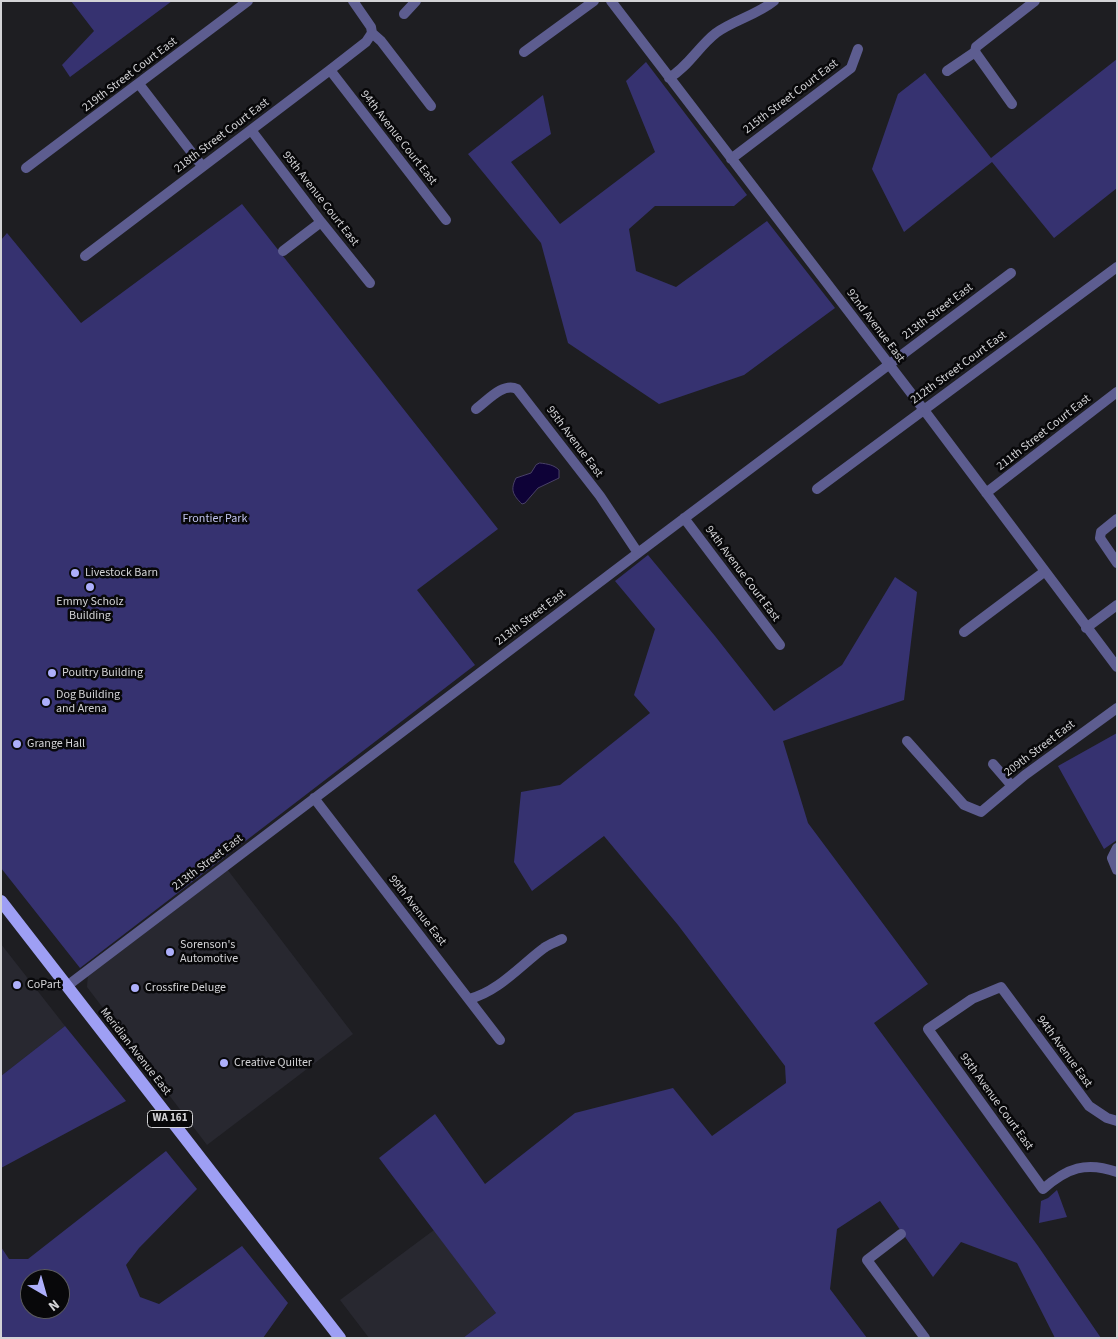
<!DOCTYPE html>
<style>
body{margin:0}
#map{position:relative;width:1118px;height:1339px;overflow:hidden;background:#1e1e22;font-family:"Source Sans 3",sans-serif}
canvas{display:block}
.frame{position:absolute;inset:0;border:2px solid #d3d3d6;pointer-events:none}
.north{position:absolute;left:20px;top:1269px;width:50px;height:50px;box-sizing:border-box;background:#08080a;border:1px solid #59595c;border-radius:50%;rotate:142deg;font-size:14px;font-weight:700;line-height:20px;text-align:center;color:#d3d3d6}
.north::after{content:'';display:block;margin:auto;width:18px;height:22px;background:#adaffb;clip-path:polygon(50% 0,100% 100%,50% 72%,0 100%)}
</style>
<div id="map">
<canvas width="1118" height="1339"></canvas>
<div class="frame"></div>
<div class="north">N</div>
</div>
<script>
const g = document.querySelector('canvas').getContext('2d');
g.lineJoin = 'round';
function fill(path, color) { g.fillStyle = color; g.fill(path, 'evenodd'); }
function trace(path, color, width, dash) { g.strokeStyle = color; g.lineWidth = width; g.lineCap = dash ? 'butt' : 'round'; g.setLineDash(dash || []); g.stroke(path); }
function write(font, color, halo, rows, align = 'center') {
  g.font = font + ' "Source Sans 3",sans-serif'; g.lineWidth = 5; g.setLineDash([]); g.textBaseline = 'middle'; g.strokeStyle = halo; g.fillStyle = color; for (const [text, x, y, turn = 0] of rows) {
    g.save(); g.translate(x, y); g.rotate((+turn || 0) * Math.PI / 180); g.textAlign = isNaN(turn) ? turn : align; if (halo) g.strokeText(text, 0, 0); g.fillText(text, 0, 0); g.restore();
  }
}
const built = new Path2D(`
 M227 869 353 1034 207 1145 87 987 88 973Z
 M1 944 65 1026 1 1076Z
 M434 1230 496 1313 463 1338H369L340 1300Z`);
const green = new Path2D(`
 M71 1H172L70 77 62 65 94 31Z
 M1117 59V188L1054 238 992 162 904 232 872 169 898 94 925 73 991 158Z
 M646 62 747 195 734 206H655L629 229 636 271 676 287 767 221 835 308 744 375 659 404 568 343 541 243 468 154 543 95 551 134 511 162 560 224 655 152 626 81Z
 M242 204 498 529 417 590 475 665 80 968 1 868V240L7 233 81 323Z
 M648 555 715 636 774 711 842 665 895 577 917 592 904 700 783 741 808 823 928 984 874 1023 1038 1246 1101 1338H1055L1017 1263 961 1242 933 1277 880 1201 837 1229 830 1289 867 1338H463L496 1313 379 1158 435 1114 485 1184 575 1113 673 1088 712 1136 786 1083 785 1066 678 925 604 836 532 891 514 862 521 792 560 785 650 713 634 695 655 629 615 581Z
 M1117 733V840L1104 849 1058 766Z
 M65 1026 126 1101 1 1168V1076Z
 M166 1151 197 1189 139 1248 126 1265 140 1297 159 1304 242 1246 288 1303 263 1338H1V1247L9 1259H28ZM30 1279H60V1309H30Z
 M1057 1190 1067 1217 1039 1223 1041 1201 1048 1198Z`);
const water = new Path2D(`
 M540 463C548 464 554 465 559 470V478L538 488 525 503 522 504C513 495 510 490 516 478L531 473 536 465Z`);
const minor = new Path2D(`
 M353 1 371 27 372 33 381 41 431 106
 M611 1 924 410 1117 667
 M404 14 416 1
 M524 52 594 1
 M975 52 1012 104
 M330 70 446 220
 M947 71 975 52 976 47 981 43 1035 1
 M669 78C688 67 699 46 716 33 734 20 757 15 774 1
 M139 84 202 166
 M251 130 321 222 370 283
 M731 159 851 68 858 49
 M26 168 248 1
 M283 251 321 222
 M85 256 330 70 366 42 372 33
 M476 409C487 401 503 382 517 389L600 496 638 553
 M817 489 1117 267
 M986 493 1117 392
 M684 518 780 645
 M1117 519 1101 532 1100 538 1117 563
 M1086 628 1117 605
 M964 632 1044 572
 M907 741 956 796 964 805 981 812 1025 775 1117 708
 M993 764 1012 786
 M314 798 500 1040
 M1117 848 1112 858 1117 870
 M67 986 638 553 1011 273
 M469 999C498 992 521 965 544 948 549 944 556 942 562 939
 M1117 1121 1107 1118 1089 1106 1001 987 972 999 928 1029 1043 1189C1067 1168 1086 1161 1117 1172
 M901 1234 867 1260 925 1338`);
const major = new Path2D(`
 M1 901 340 1338`);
const markers = [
 [75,573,5,"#adaffb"],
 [90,587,5,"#adaffb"],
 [52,673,5,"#adaffb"],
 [46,702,5,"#adaffb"],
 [17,744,5,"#adaffb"],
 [170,952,5,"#adaffb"],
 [17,985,5,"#adaffb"],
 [135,988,5,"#adaffb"],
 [224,1063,5,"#adaffb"]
];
const shields = [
 [170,1119,45]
];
const shieldNames = [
 ["WA 161",170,1119]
];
const streetNames = [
 ["219th Street Court East",130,75,-37],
 ["215th Street Court East",791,97,-37],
 ["218th Street Court East",222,136,-37],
 ["94th Avenue Court East",398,138,52],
 ["95th Avenue Court East",320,199,52],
 ["213th Street East",938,312,-37],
 ["92nd Avenue East",875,326,53],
 ["212th Street Court East",959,368,-36],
 ["211th Street Court East",1044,433,-38],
 ["95th Avenue East",574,442,53],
 ["94th Avenue Court East",742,574,53],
 ["213th Street East",531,618,-37],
 ["209th Street East",1040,749,-37],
 ["213th Street East",208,863,-37],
 ["99th Avenue East",417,911,52],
 ["Meridian Avenue East",135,1052,52],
 ["94th Avenue East",1064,1052,54],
 ["95th Avenue Court East",996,1102,54]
];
const parkNames = [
 ["Frontier Park",215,519]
];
const poiNames = [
 ["Livestock Barn",85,573],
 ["Emmy Scholz",90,602,"center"],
 ["Building",90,616,"center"],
 ["Poultry Building",62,673],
 ["Dog Building",56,695],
 ["and Arena",56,709],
 ["Grange Hall",27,744],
 ["Sorenson's",180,945],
 ["Automotive",180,959],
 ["CoPart",27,985],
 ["Crossfire Deluge",145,988],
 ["Creative Quilter",234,1063]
];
fill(built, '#282830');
fill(green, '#363270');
fill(water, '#0e0237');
trace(water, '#494167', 1);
trace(minor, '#5d5d90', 10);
trace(major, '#9e9ff4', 12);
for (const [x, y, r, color] of markers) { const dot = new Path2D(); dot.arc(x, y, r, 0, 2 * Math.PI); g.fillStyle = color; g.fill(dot); trace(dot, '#08080a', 2); }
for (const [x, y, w] of shields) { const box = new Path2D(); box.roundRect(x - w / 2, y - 8.5, w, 17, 4); g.fillStyle = '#08080a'; g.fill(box); trace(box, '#d3d3d6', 1); }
write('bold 11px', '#d3d3d6', null, shieldNames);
write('12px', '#d3d3d6', '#08080a', streetNames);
write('12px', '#c1c3ee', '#08080a', parkNames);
write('12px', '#d3d3d6', '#08080a', poiNames, 'left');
</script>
